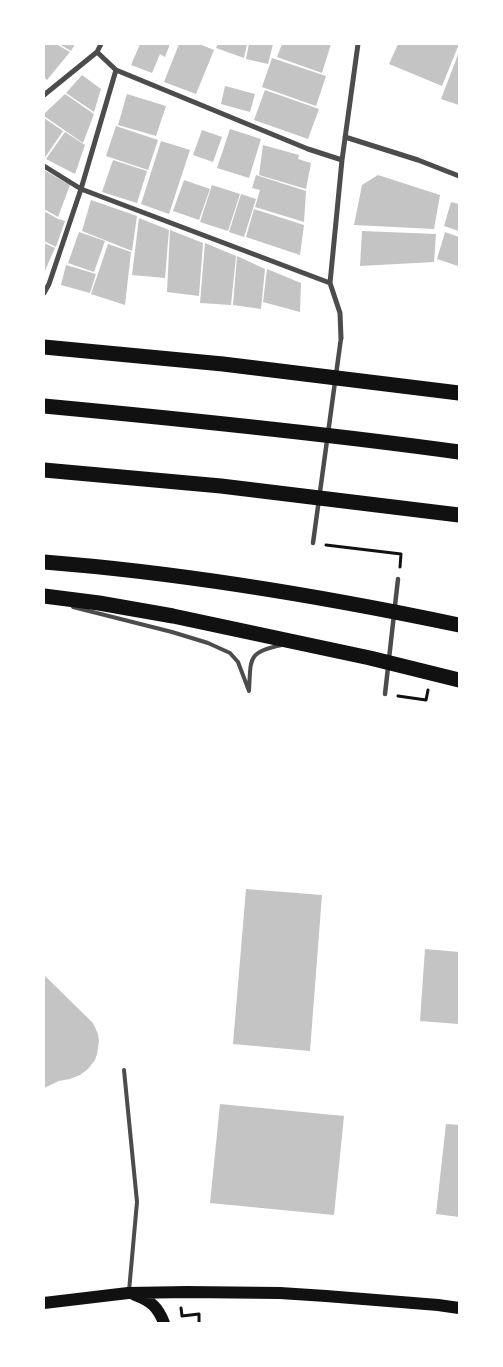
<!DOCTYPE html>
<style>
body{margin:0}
#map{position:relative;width:503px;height:1367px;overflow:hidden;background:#fff;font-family:Jost,sans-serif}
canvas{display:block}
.frame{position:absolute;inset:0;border:45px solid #fff;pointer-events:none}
</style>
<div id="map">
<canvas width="503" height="1367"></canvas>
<div class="frame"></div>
</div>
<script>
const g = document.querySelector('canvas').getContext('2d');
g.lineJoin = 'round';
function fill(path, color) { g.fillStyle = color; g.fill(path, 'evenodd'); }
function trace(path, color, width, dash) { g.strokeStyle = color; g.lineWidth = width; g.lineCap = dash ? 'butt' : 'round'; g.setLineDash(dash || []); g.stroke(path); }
const building = new Path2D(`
 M44 44H56L70 52 47 80 44 77Z
 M59 44H75L71 51Z
 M140 44H170L165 57 160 54 152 73 131 65Z
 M179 44H199L214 50 196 94 164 82Z
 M218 44H247L244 58 216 48Z
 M249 44H273L268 64 246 59Z
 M282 44H331L322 73 277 57Z
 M398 44H459L442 86 389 64Z
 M459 52V105L441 99Z
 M272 58 326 76 316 106 262 87Z
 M82 75 101 89 94 112 66 93Z
 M225 86 255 94 250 112 221 104Z
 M265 90 319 109 308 139 254 120Z
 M65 94 94 114 83 143 44 116V114Z
 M127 94 166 106 156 136 118 125Z
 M44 118 63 131 44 159Z
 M116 126 158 140 148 170 106 156Z
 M230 129 261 139 249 178 217 168Z
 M202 130 222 137 213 162 193 155Z
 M65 132 85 145 75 174 46 159Z
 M161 141 190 150 169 214 141 204Z
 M263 145 299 155 298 159 311 163 306 189 259 175Z
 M113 160 147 171 137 203 102 192Z
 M44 170 70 185 58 217 44 209Z
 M256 175 306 191 304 222 255 207 260 190 252 188Z
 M378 175 440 195 434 229 354 225 362 185Z
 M184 180 210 189 199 220 173 211Z
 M212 185 240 194 228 231 200 222Z
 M241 194 256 199 244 237 229 232Z
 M91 200 137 216 132 251 82 231Z
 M451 202 459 204V231L444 226Z
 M254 209 304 225 300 255 246 237Z
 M44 211 58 219 65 221 56 247 44 241Z
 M139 218 169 230 165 278 132 275Z
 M170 230 203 243 199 296 167 292Z
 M362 231 436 234 434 262 360 266Z
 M79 232 105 241 94 272 68 263Z
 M445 232 459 237V261L458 266 437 259Z
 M44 243 55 248 44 273Z
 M205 243 236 256 231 305 200 303Z
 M108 244 131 252 125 305 91 294Z
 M237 256 265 269 261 309 233 305Z
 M66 265 96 274 90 293 61 285Z
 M267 269 301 283 300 312 263 302Z
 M246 889 322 895 310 1051 233 1044Z
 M425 949 459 952V1024L420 1021Z
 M44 975 93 1023 98 1034 99 1041 97 1054 95 1060 88 1069 80 1075 70 1079 59 1081 44 1088Z
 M220 1104 344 1116 334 1215 210 1203Z
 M446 1124 459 1125V1217L436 1214Z`);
const path = new Path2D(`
 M326 545 401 554 400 567
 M398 696 426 700 428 690
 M181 1308 182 1316 199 1314V1323`);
const service = new Path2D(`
 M73 607 172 632 208 643 230 653 238 662 249 691C251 658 247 652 282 645
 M124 1070 137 1202 129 1291`);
const pedestrian = new Path2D(`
 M313 543 341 338
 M385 694 398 579`);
const minor = new Path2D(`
 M97 52 116 70 308 149 342 160
 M44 95 97 52 101 44
 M345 137 418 160 459 176
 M44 166 81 189 330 283
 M44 293 49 284 81 189 116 70
 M341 338 340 313 330 283 342 160 358 44`);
const primary = new Path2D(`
 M135 1295C151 1301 158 1307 164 1323
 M44 1303 128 1293 187 1292 280 1293 326 1296 438 1305 459 1308`);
const motorway = new Path2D(`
 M44 347 223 364 459 393
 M44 406C182 419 321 433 459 452
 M44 470 221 486 459 515
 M44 562C185 573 321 596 459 625
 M44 596 99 603 173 616 370 658 459 680`);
fill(building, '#c4c4c4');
trace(path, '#111', 3);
trace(service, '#4c4c4c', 4);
trace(pedestrian, '#4c4c4c', 4.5);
trace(minor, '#4c4c4c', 5);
trace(primary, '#111', 12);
trace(motorway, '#111', 15);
</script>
